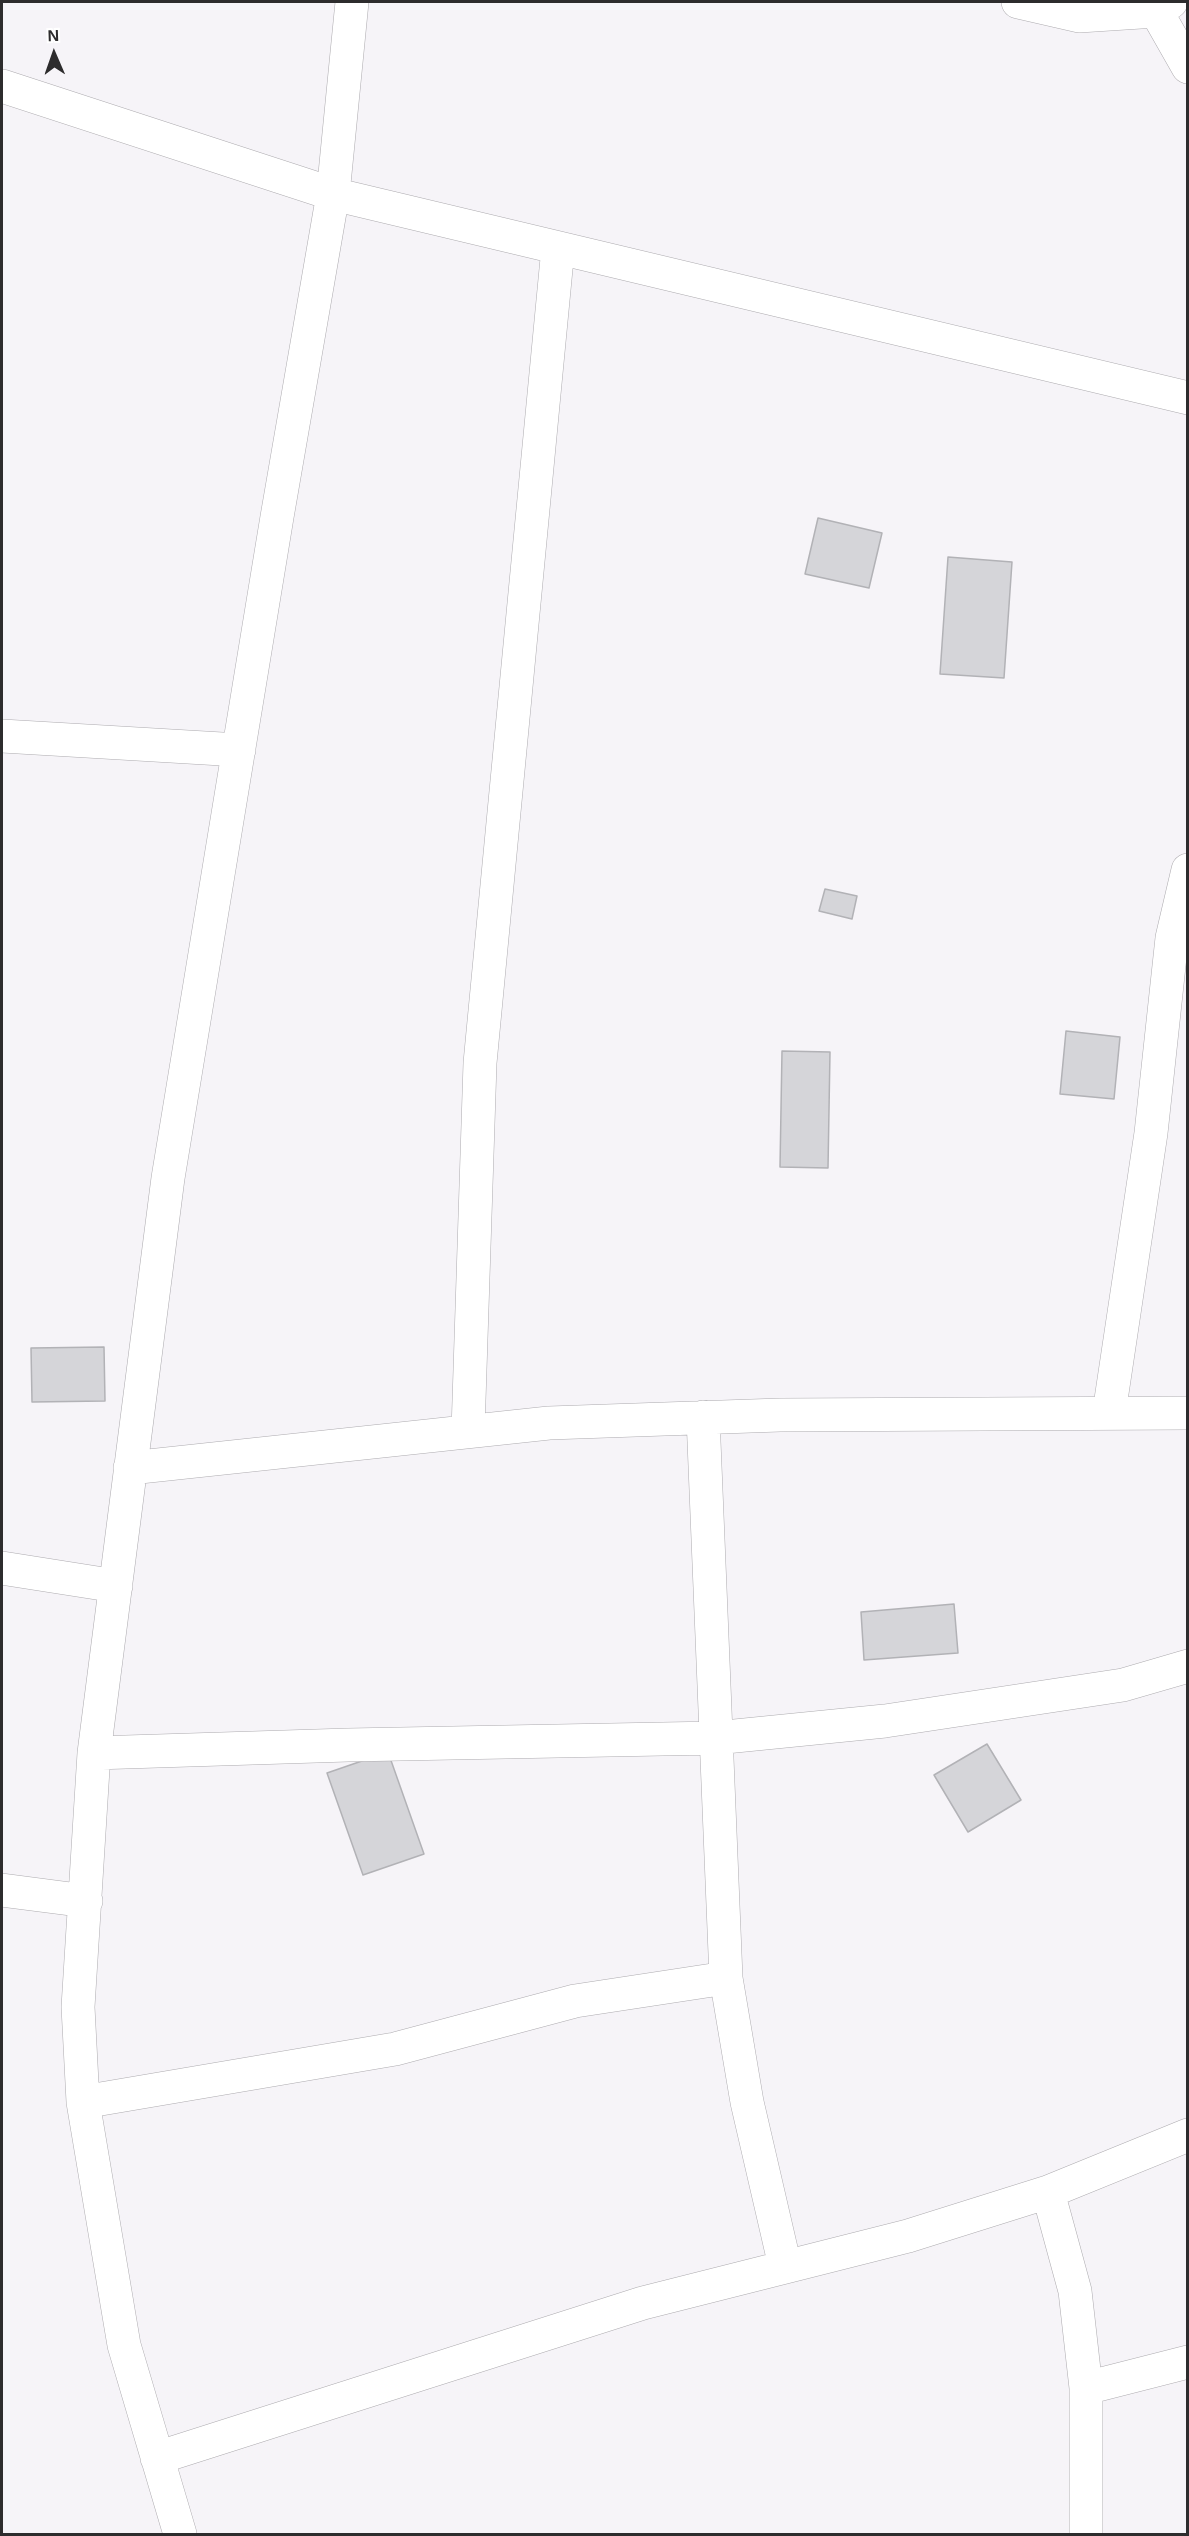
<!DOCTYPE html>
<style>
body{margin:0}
#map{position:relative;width:1189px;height:2536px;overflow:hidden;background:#f6f4f8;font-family:Arial,sans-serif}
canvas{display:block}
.frame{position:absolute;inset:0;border:3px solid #2d2c2d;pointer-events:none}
.north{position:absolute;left:24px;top:24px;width:60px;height:60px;-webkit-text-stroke:4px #fff;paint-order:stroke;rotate:358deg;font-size:16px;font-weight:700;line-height:24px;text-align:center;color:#2d2c2d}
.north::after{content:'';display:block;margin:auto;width:21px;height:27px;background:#2d2c2d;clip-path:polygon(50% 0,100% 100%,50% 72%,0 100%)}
</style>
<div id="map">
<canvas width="1189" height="2536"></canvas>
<div class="frame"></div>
<div class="north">N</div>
</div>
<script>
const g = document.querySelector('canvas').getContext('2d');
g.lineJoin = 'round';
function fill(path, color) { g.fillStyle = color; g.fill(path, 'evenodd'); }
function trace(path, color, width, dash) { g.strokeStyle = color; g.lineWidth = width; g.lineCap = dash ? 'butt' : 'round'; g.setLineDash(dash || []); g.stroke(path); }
const building = new Path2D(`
 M818 518 882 533 869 588 805 574Z
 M948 557 1012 562 1004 678 940 674Z
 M825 889 857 896 852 919 819 911Z
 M1066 1031 1120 1037 1114 1099 1060 1094Z
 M782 1051 830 1052 828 1168 780 1167Z
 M104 1347 105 1401 32 1402 31 1348Z
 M954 1604 958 1653 864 1660 861 1612Z
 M987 1744 1021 1800 968 1832 934 1775Z
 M388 1752 424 1854 363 1875 327 1773Z`);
const minor = new Path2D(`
 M1018 2 1079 16 1156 11 1171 2
 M1151 2 1188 67
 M2 86 333 194 1188 398
 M2 736 239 750
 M1109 1413 1151 1133 1172 938 1188 870
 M703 1417 726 1978 747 2102 785 2266
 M468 1431 480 1063 558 248
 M130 1468 549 1423 780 1415 1188 1413
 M2 1568 116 1586
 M94 1753 348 1745 715 1738 885 1721 1123 1685 1188 1666
 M2 1890 86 1901
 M83 2102 395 2049 575 2001 726 1978
 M1048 2192 1075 2291 1086 2388V2534
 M1086 2388 1188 2362
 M157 2458 643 2303 908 2236 1048 2192 1188 2135
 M180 2534 124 2345 83 2102 78 2007 94 1753 168 1178 277 517 333 194 352 2`);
fill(building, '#d5d5d9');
trace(building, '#b2b2b6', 1.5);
trace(minor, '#adabaf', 34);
trace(minor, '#fff', 33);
</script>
